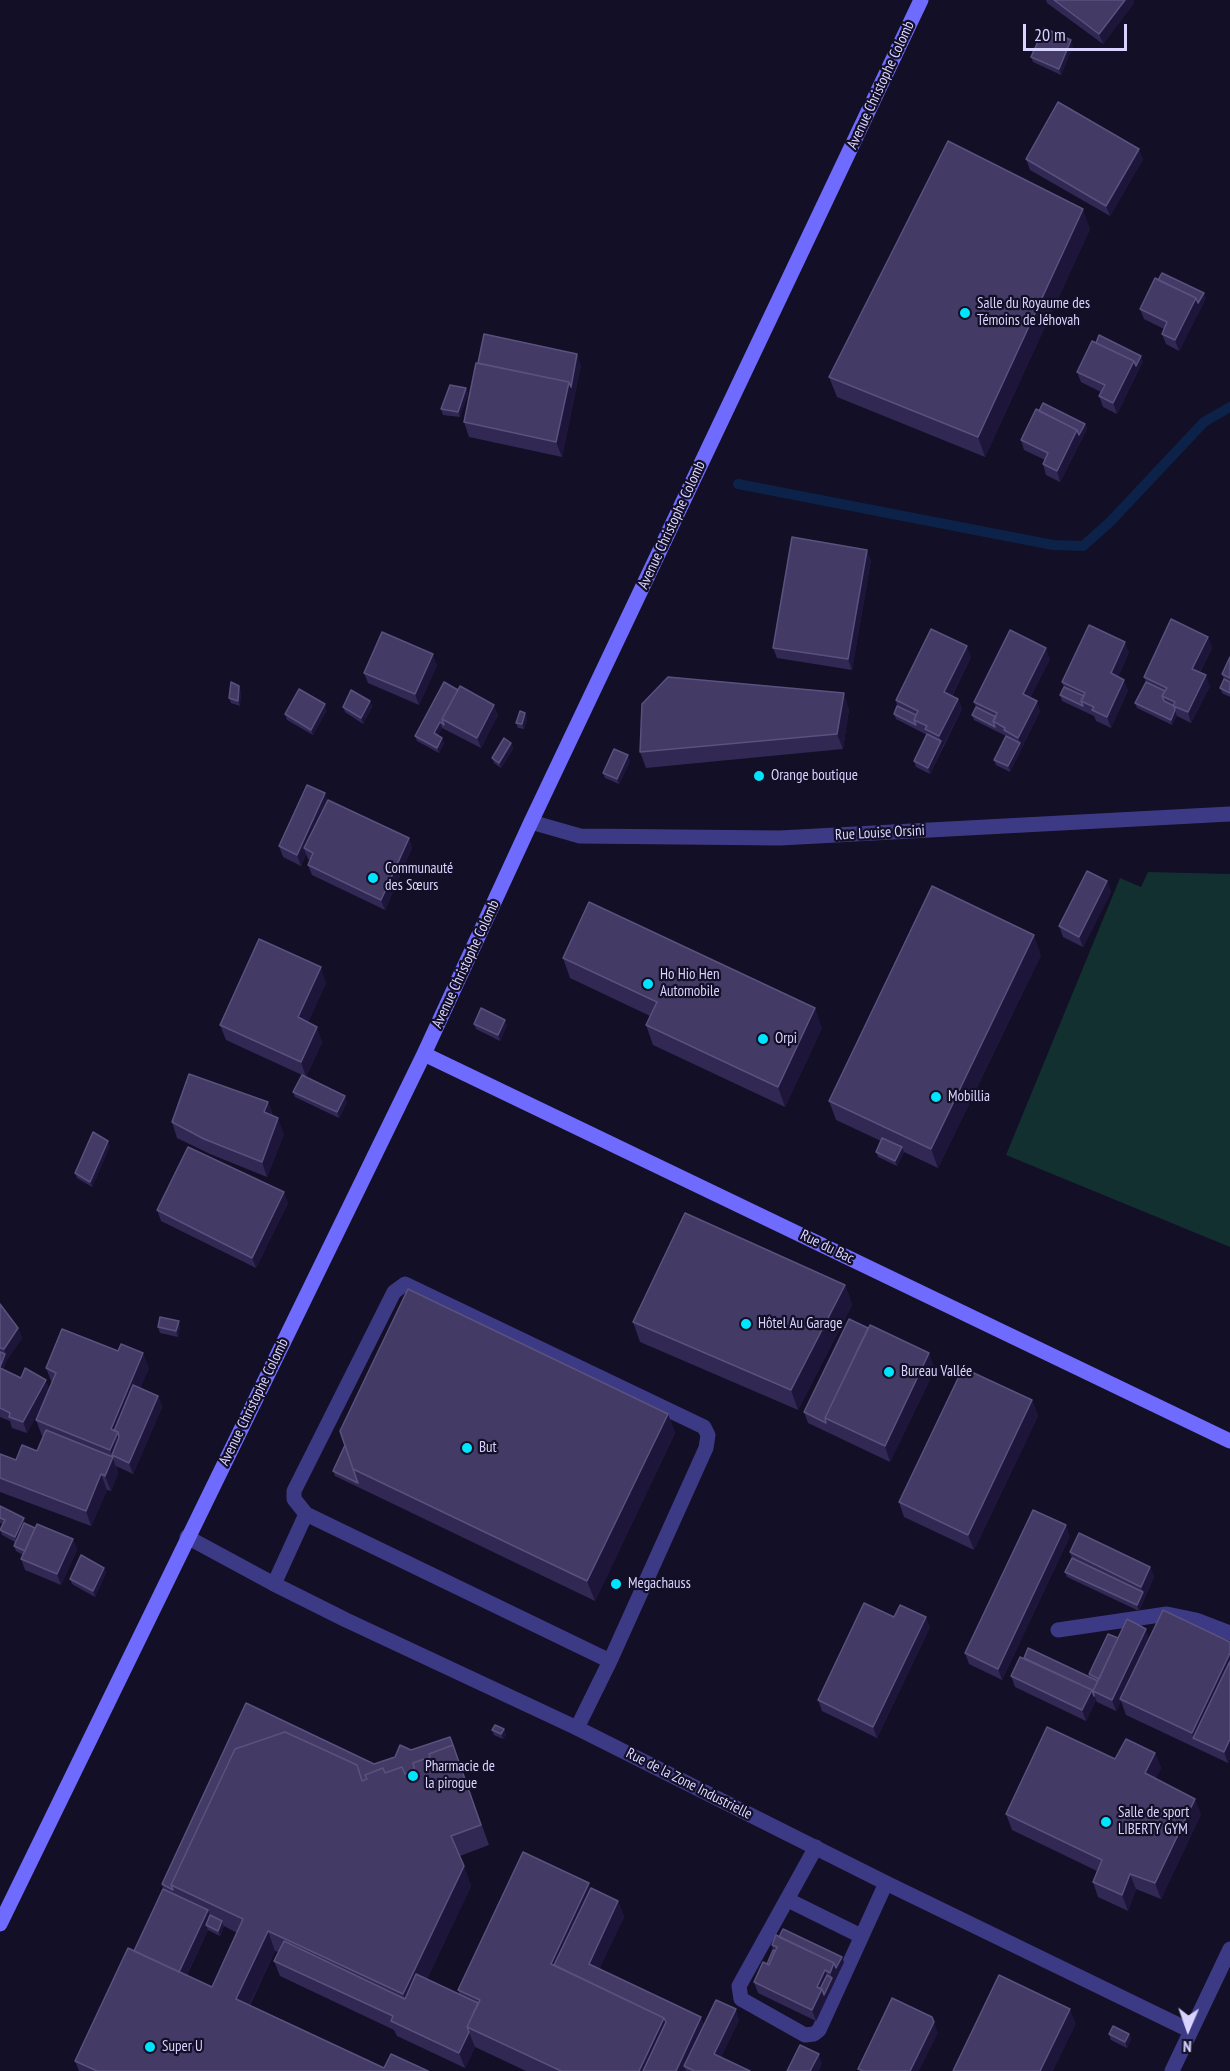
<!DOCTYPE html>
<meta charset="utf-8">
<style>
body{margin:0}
#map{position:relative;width:1230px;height:2071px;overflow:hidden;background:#130f26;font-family:"PT Sans Narrow",sans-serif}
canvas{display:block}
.north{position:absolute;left:1158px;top:1999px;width:60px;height:60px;-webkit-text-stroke:4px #130f26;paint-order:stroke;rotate:182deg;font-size:16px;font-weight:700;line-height:24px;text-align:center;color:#d9d4ff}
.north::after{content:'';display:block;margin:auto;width:21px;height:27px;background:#d9d4ff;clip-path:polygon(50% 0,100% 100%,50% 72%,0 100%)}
.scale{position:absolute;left:1023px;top:24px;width:104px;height:27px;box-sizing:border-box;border:3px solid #d9d4ff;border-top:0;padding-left:8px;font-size:18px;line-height:21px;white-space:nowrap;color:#d9d4ff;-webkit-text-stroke:4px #130f26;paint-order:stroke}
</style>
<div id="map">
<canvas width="1230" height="2071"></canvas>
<div class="north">N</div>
<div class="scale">20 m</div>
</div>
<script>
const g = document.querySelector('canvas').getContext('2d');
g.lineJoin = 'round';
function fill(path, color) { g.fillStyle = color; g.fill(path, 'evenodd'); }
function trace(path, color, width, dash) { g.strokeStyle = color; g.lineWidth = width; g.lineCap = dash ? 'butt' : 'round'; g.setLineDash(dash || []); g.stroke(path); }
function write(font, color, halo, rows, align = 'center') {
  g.font = font + ' "PT Sans Narrow",sans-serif'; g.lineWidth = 4.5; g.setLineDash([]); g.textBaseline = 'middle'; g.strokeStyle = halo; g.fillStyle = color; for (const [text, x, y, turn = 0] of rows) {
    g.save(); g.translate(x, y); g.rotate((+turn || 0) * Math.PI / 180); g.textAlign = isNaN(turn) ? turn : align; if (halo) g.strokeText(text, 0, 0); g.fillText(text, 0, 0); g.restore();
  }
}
const green = new Path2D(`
 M1148 872 1230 874V1247L1006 1155 1120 878 1141 887Z`);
const stream = new Path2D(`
 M738 484 1053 545 1083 546 1110 522 1204 422 1230 407`);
const lane = new Path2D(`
 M306 1514 610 1661
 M274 1584 306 1514 294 1499V1491L394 1292 405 1284 704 1427 708 1435 706 1448 610 1661 577 1728
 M1058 1630 1167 1614 1196 1620 1230 1633
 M816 1847 739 1986 741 1999 805 2035 814 2034 819 2030 886 1883
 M788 1900 861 1936`);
const street = new Path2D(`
 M531 822 580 836 780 838 1230 814
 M187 1537 274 1584 346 1620 577 1728 886 1883 1191 2031
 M1172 2071 1230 1949`);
const secondary = new Path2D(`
 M424 1054 1230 1441
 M0 1924 424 1054 531 822 921 0`);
const wall = new Path2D(`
 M1046 0H1133L1134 3 1103 44 1047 3Z
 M1073 46 1061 75 1033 62 1031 57Z
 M1026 159H1143L1110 216 1030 170Z
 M1090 229 985 457 837 397 829 377Z
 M1206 298 1179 351 1166 344 1162 334 1164 329 1144 319 1140 309Z
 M1143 361 1117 414 1103 407 1099 396 1101 392 1081 382 1077 372Z
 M581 365 562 457 469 437 464 422Z
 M466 388 468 394 460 417 443 415 441 409Z
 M1039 411 1085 424 1087 429 1060 482 1046 475 1043 464 1045 460 1024 450 1021 440Z
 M871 560 852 670 777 658 773 648Z
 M1208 637 1212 648 1200 672 1210 686 1191 723 1177 716 1172 725 1137 708 1135 703 1146 682 1144 677Z
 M1129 652 1118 677 1128 690 1111 728 1096 721 1094 716 1062 701 1060 695 1064 687 1062 682Z
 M971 657 952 696 958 699 962 709 930 774 916 767 914 761 927 735 896 719 894 714 897 706 896 700Z
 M1230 657V697L1222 693 1220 688 1224 679 1222 674Z
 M1050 659 1030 698 1040 711 1010 772 996 765 994 760 1006 736 974 720 972 715 976 707 974 702Z
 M437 665 419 705 368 683 364 673Z
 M444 682 498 715 481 748 442 728 438 735 444 743 439 753 417 741 415 736Z
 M241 691 240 706 231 703 229 698Z
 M370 701 372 707 363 724 345 712 343 707Z
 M849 709 843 749 646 768 640 752Z
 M327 710 313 735 287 720 285 714Z
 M525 713 527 719 524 729 518 728 516 723Z
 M511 743 513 749 501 768 494 763 492 758Z
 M630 761 619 784 605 778 603 773Z
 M325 793 327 801 409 838 412 848 385 910 312 875 308 865 310 860 308 859 306 854 301 866 283 857 279 846Z
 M1107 881 1111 892 1083 947 1063 937 1059 926Z
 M1041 955 938 1168 904 1152 897 1166 878 1157 876 1152 881 1141 836 1120 829 1101Z
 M563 958 822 1028 785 1107 653 1045 646 1025 650 1016 570 978Z
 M326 983 308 1022 322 1042 306 1077 347 1102 339 1118 295 1097 293 1092 302 1075 226 1040 220 1025Z
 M474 1024 507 1025 500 1041 476 1029Z
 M268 1102 273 1116 284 1134 267 1177 210 1154 177 1138 172 1122Z
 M110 1146 92 1187 77 1178 75 1173Z
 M288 1203 256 1268 161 1221 157 1210Z
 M845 1285 852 1305 798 1410 640 1342 633 1322Z
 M0 1304 18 1328 22 1338 7 1360 3 1370 21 1378 49 1389 52 1383 46 1368H149L140 1388 158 1396 162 1407 133 1474 116 1466 118 1473 111 1491 107 1490 91 1526 0 1492V1454L16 1460 37 1451 43 1436H42L36 1420 44 1401 27 1433 12 1428 10 1421 0 1417Z
 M158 1327H180L178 1337 160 1333Z
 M935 1369 890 1462 808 1423 804 1412Z
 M1032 1400 1038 1416 974 1550 904 1517 899 1502Z
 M668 1414 675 1433 595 1601 335 1476 333 1471Z
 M0 1506 25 1524 35 1528 73 1539 77 1550 61 1585 25 1570 21 1559 23 1555 16 1551 14 1546 15 1542 2 1535 0 1530 3 1524 0 1523Z
 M1070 1536 1002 1680 969 1664 965 1653Z
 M1070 1552 1150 1567 1154 1577 1139 1611 1067 1577 1065 1572 1072 1558Z
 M104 1568 106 1573 95 1597 72 1584 70 1579Z
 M930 1627 877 1738 822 1711 818 1700Z
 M1118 1638H1150L1230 1642V1758L1228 1763 1126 1715 1121 1701 1116 1711 1097 1702 1096 1700 1086 1721 1015 1687 1011 1676 1024 1658 1089 1677V1674Z
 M504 1729 506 1735 503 1739 494 1735 492 1730Z
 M450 1737 489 1845 460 1856 471 1886 427 1979 460 1995 458 1990 591 1888 618 1901 624 1917 599 1969 704 2024 739 2020 721 2057 750 2071H526L475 2047 465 2068 397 2036 394 2030 280 1976 274 1961 279 1952 275 1951 250 2005 384 2068 428 2071H79L75 2061 134 1951 163 1889 162 1884 374 1764ZM224 1926 237 1933 212 1987 187 1975 208 1930 220 1936Z
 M1155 1753 1161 1768 1155 1779 1201 1814 1161 1899 1136 1889 1128 1911 1098 1897 1093 1882 1097 1871 1012 1830 1006 1814 1115 1759Z
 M772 1945 844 1962 816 2021 758 1993 754 1982 767 1964 773 1950Z
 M1109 2034H1129L1131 2039 1127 2048 1111 2040Z`);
const shadedWall = new Path2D(`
 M1125 0H1133L1134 3 1103 44 1099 34Z
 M1071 40 1073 46 1061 75 1059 69Z
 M1139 149 1143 159 1110 216 1106 206Z
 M1083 209 1090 229 985 457 978 437Z
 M1204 293 1206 298 1179 351 1175 340 1196 298Z
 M577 354 581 365 562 457 556 442 569 382Z
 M1141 356 1143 361 1117 414 1113 403 1134 361Z
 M466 388 468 394 460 417 458 412Z
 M1085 424 1087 429 1060 482 1057 471 1077 430Z
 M867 550 871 560 852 670 848 659Z
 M1208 637 1212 648 1196 679 1192 669Z
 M1125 642 1129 652 1115 684 1111 673Z
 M967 646 971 657 948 703 944 692Z
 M1046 648 1050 659 1027 705 1023 694Z
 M433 654 437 665 419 705 415 694Z
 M1206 675 1210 686 1191 723 1188 712Z
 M1124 680 1128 690 1111 728 1107 717Z
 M239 686 241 691 240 706 238 701Z
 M844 693 849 709 843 749 837 734Z
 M958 699 962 709 943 746 939 736Z
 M370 701 372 707 363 724 361 718Z
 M1037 701 1040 711 1010 772 1008 766 1020 743 1018 738Z
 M325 704 327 710 313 735 311 730Z
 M494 705 498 715 481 748 477 738Z
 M1175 710 1177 716 1172 725 1171 720Z
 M525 713 527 719 524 729 522 724Z
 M440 722 442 728 436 739 434 733Z
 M442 738 444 743 439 753 437 748Z
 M941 741 943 746 930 774 928 768Z
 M511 743 513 749 501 768 499 763Z
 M628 755 630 761 619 784 617 779Z
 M325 793 328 804 304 848 306 854 301 866 297 855Z
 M409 838 412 848 385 910 381 900Z
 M1107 881 1111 892 1083 947 1079 937Z
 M1034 935 1041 955 938 1168 931 1149Z
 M321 967 326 983 303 1033 298 1017Z
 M815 1008 822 1028 785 1107 778 1087Z
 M505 1020 507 1025 500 1041 498 1035Z
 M317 1027 322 1042 306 1077 301 1062Z
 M345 1096 347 1102 339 1118 337 1112Z
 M268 1102 273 1118 264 1112Z
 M278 1118 284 1134 267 1177 262 1162Z
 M108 1141 110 1146 92 1187 90 1182Z
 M902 1147 904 1152 897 1166 895 1161Z
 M284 1192 288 1203 256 1268 252 1258Z
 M845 1285 852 1305 798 1410 791 1390Z
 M179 1321 180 1327 178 1337 176 1331Z
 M18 1328 22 1338 7 1360 1 1374 0 1367 5 1354 4 1349Z
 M143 1353 149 1368 112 1455 118 1473 111 1491 105 1476 113 1457 110 1450 111 1429Z
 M929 1353 935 1369 890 1462 885 1446Z
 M46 1380 50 1391 27 1433 23 1422Z
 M158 1396 162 1407 133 1474 129 1463Z
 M1032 1400 1038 1416 974 1550 968 1535Z
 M668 1414 675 1433 595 1601 587 1581Z
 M101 1474 107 1490 91 1526 86 1511Z
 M24 1518 26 1524 17 1543 15 1537Z
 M1066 1525 1070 1536 1002 1680 998 1669Z
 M73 1539 77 1550 61 1585 57 1574Z
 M1150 1567 1154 1577 1145 1597 1141 1587Z
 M104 1568 106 1573 95 1597 93 1591Z
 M1143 1592 1145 1597 1139 1611 1137 1605Z
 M926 1617 930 1627 877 1738 873 1727Z
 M1146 1629 1150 1640 1120 1699 1121 1701 1116 1711 1112 1700Z
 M1230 1653V1680L1193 1738 1192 1733Z
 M1092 1690 1096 1700 1086 1721 1082 1710Z
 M504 1729 506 1735 503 1739 501 1734Z
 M1230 1739V1758L1228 1763 1224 1752Z
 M1155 1753 1161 1768 1150 1788 1145 1773Z
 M1195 1799 1201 1814 1161 1899 1155 1883Z
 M464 1866 471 1886 411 2014 403 1994Z
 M1130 1874 1136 1889 1128 1911 1122 1895Z
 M589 1883 596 1903 563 1973 551 1964Z
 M618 1901 624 1917 595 1979 589 1964Z
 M208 1910 212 1920 206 1925 208 1930 180 1989 176 1978Z
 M222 1921 224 1927 220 1936 218 1931Z
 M268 1931 275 1951 243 2018 236 1999Z
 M842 1957 844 1962 834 1983 830 1973 834 1963Z
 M825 1970 829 1981 832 1978 834 1983 816 2021 812 2010 817 1987Z
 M736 2009 739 2020 718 2064 714 2054Z
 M1070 2009 1076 2024 1053 2071H1040Z
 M701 2017 707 2032 684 2066 686 2071H676Z
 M664 2018 671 2037 656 2071H639Z
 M934 2022 938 2033 919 2071H910Z
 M469 2032 475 2047 465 2068 459 2053Z
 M1129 2034 1131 2039 1127 2048 1125 2042Z
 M819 2054 822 2064 819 2071H810Z`);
const building = new Path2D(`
 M1054 0H1125L1099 34Z
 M1044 28 1071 40 1059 69 1031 57Z
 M1058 102 1139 149 1106 206 1026 159Z
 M948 141 1083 209 978 437 829 377Z
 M1162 273 1204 293 1198 303 1196 298 1158 280Z
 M1155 278 1196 298 1175 340 1162 334 1167 322 1140 309Z
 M484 334 577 354 571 387 569 382 478 363Z
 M1099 335 1141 356 1136 366 1134 361 1096 343Z
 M1092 341 1134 361 1113 403 1099 396 1105 385 1077 372Z
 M476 363 569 382 556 442 464 422Z
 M450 385 466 388 458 412 441 409Z
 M1043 403 1085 424 1079 435 1077 430 1039 411Z
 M1036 409 1077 430 1057 471 1043 464 1048 453 1021 440Z
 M792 537 867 550 848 659 773 648Z
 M1171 619 1208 637 1192 669 1206 675 1188 712 1173 706 1175 702 1162 696 1167 688 1144 677Z
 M1089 625 1125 642 1111 673 1124 680 1107 717 1092 710 1094 707 1081 701 1085 693 1062 682Z
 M931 629 967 646 944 692 958 699 939 736 925 729 927 726 914 720 918 711 896 700Z
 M1010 630 1046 648 1023 694 1037 701 1018 738 1004 730 1005 728 993 721 997 713 974 702Z
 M382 632 433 654 415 694 364 673Z
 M1230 657V678L1222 674Z
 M668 677 844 693 837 734 640 752 642 704Z
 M1224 679 1230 682V693L1220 688Z
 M231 682 239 686 238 701 229 698Z
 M444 682 458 690 442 719 444 725 440 722 434 733 442 738 437 748 415 736Z
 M1146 682 1165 691 1162 696 1164 701 1174 706 1175 710 1171 720 1135 703Z
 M460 686 494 705 477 738 442 719Z
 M1064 687 1084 696 1081 701 1083 706 1060 695Z
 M299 689 325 704 311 730 285 714Z
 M351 690 370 701 361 718 343 707Z
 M897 706 916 715 914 720 916 725 894 714Z
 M976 707 996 717 993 721 995 727 972 715Z
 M520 711 525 713 522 724 516 723Z
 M927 734 941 741 928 768 914 761Z
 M1006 736 1020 743 1008 766 994 760Z
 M504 738 511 743 499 763 492 758Z
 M614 749 628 755 617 779 603 773Z
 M307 785 325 793 297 855 279 846Z
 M328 800 409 838 381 900 308 865 313 853 304 848Z
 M1087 871 1107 881 1079 937 1059 926Z
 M932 886 1034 935 931 1149 829 1101Z
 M589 902 815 1008 778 1087 646 1025 657 1002 563 958Z
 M259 939 321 967 298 1017 317 1027 301 1062 220 1025Z
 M481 1008 505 1020 498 1035 474 1024Z
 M189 1074 268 1102 264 1112 278 1118 262 1162 204 1139 172 1122Z
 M302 1075 345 1096 337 1112 293 1092Z
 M93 1132 108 1141 90 1182 75 1173Z
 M882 1138 902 1147 895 1161 876 1152Z
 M188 1147 284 1192 252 1258 157 1210Z
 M685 1213 845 1285 791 1390 633 1322Z
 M408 1289 668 1414 587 1581 353 1469 340 1431Z
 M0 1304 18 1328 4 1349 0 1348Z
 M160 1317 179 1321 176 1331 158 1327Z
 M849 1319 868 1328 825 1418 826 1423 804 1412Z
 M870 1325 929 1353 885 1446 825 1418Z
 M62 1329 118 1351 121 1344 143 1353 111 1429 118 1432 110 1450 36 1420 56 1373 46 1368Z
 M0 1352 5 1354 0 1367Z
 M0 1368 21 1378 25 1368 46 1380 23 1422 9 1417 10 1413 0 1408Z
 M963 1368 1032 1400 968 1535 899 1502Z
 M133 1385 158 1396 129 1463 112 1455 119 1437 118 1432 114 1431Z
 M46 1430 113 1457 105 1476 101 1474 86 1511 0 1478V1454L16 1460 22 1445 37 1451Z
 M345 1445 353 1469 358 1483 333 1471Z
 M0 1506 24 1518 15 1537 0 1530 5 1520 0 1518Z
 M1033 1510 1066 1525 998 1669 965 1653Z
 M24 1523 35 1528 25 1551 14 1546Z
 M37 1524 73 1539 57 1574 21 1559Z
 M1079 1533 1150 1567 1141 1587 1070 1552Z
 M81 1555 104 1568 93 1591 70 1579Z
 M1072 1558 1143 1592 1137 1605 1065 1572Z
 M864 1603 894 1617 900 1605 926 1617 873 1727 818 1700Z
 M1163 1610 1230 1642V1653L1192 1733 1120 1699Z
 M1127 1619 1146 1629 1112 1700 1093 1691Z
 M1108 1634 1118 1638 1099 1679 1089 1674Z
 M1028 1648 1098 1681 1093 1691 1094 1696 1092 1690 1024 1658Z
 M1020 1657 1092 1690 1082 1710 1011 1676Z
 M1230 1661V1739L1224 1752 1193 1738Z
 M246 1703 374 1764 395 1757 400 1745 411 1750 450 1737 453 1745 429 1754 430 1757 413 1763 415 1771 405 1774 402 1767 385 1773 383 1768 365 1775 367 1779 362 1781 357 1765 285 1732 235 1749 171 1885 173 1890 162 1884Z
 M495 1725 504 1729 501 1734 492 1730Z
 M1047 1727 1115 1759 1126 1739 1155 1753 1145 1773 1195 1799 1155 1883 1130 1874 1122 1895 1093 1882 1102 1860 1006 1814Z
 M285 1732 357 1765 362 1781 367 1779 365 1775 383 1768 385 1773 402 1767 405 1774 415 1771 413 1763 430 1757 429 1754 453 1745 481 1825 451 1836 464 1866 403 1994 268 1931 236 1999 384 2068 391 2054 428 2071H97L75 2061 128 1948 212 1987 243 1919 171 1885 235 1749Z
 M523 1852 589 1883 551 1964 664 2018 639 2071H561L467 2027 480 2000 458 1990Z
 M591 1888 618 1901 589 1964 701 2017 676 2071H643L666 2022 664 2018 554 1965Z
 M163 1889 208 1910 179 1972 134 1951Z
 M210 1915 222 1921 218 1931 206 1925Z
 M783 1929 842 1957 836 1968 834 1963 779 1937Z
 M776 1935 834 1963 830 1973 825 1970 817 1987 822 1989 812 2010 754 1982 763 1962 769 1965 777 1947 772 1945Z
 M284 1941 405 1999 416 1974 478 2003 467 2027 469 2032 459 2053 391 2021 393 2016 274 1961Z
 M773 1950 775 1951 769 1965 767 1964Z
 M827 1975 832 1978 824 1995 822 1989H820Z
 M999 1975 1070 2009 1040 2071H953Z
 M892 1998 932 2017 934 2022 910 2071H863L858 2069Z
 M716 2000 736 2009 714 2054 750 2071H694L684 2066Z
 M1113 2026 1129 2034 1125 2042 1109 2034Z
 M800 2045 819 2054 810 2071H787Z`);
const markers = [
 [965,313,6,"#00e5ff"],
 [759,776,6,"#00e5ff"],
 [373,878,6,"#00e5ff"],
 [648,984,6,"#00e5ff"],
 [763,1039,6,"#00e5ff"],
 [936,1097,6,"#00e5ff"],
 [746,1324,6,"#00e5ff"],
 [889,1372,6,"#00e5ff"],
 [467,1448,6,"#00e5ff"],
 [616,1584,6,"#00e5ff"],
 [413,1776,6,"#00e5ff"],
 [1106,1822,6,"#00e5ff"],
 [150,2047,6,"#00e5ff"]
];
const streetNames = [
 ["Avenue Christophe Colomb",881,85,-65],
 ["Avenue Christophe Colomb",672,525,-65],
 ["Rue Louise Orsini",880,833,-3],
 ["Avenue Christophe Colomb",466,964,-65],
 ["Rue du Bac",827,1247,26],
 ["Avenue Christophe Colomb",254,1402,-64],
 ["Rue de la Zone Industrielle",689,1784,27]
];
const poiNames = [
 ["Salle du Royaume des",977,304],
 ["Témoins de Jéhovah",977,321],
 ["Orange boutique",771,776],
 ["Communauté",385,869],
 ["des Sœurs",385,886],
 ["Ho Hio Hen",660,975],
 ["Automobile",660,992],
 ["Orpi",775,1039],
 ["Mobillia",948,1097],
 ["Hôtel Au Garage",758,1324],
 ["Bureau Vallée",901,1372],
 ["But",479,1448],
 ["Megachauss",628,1584],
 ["Pharmacie de",425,1767],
 ["la pirogue",425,1784],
 ["Salle de sport",1118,1813],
 ["LIBERTY GYM",1118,1830],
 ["Super U",162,2047]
];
fill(green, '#12302f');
trace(stream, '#0c2248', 10);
trace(lane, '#3d3a85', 15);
trace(street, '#3d3a85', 15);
trace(secondary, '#6f6bff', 15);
fill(wall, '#312854');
fill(shadedWall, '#1d163a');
fill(building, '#433a66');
trace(building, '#5a527e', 1.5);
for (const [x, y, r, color] of markers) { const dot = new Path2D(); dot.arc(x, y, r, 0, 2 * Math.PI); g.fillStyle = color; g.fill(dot); trace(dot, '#130f26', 2); }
write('15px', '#d9d4ff', '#130f26', streetNames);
write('15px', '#d9d4ff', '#130f26', poiNames, 'left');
</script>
